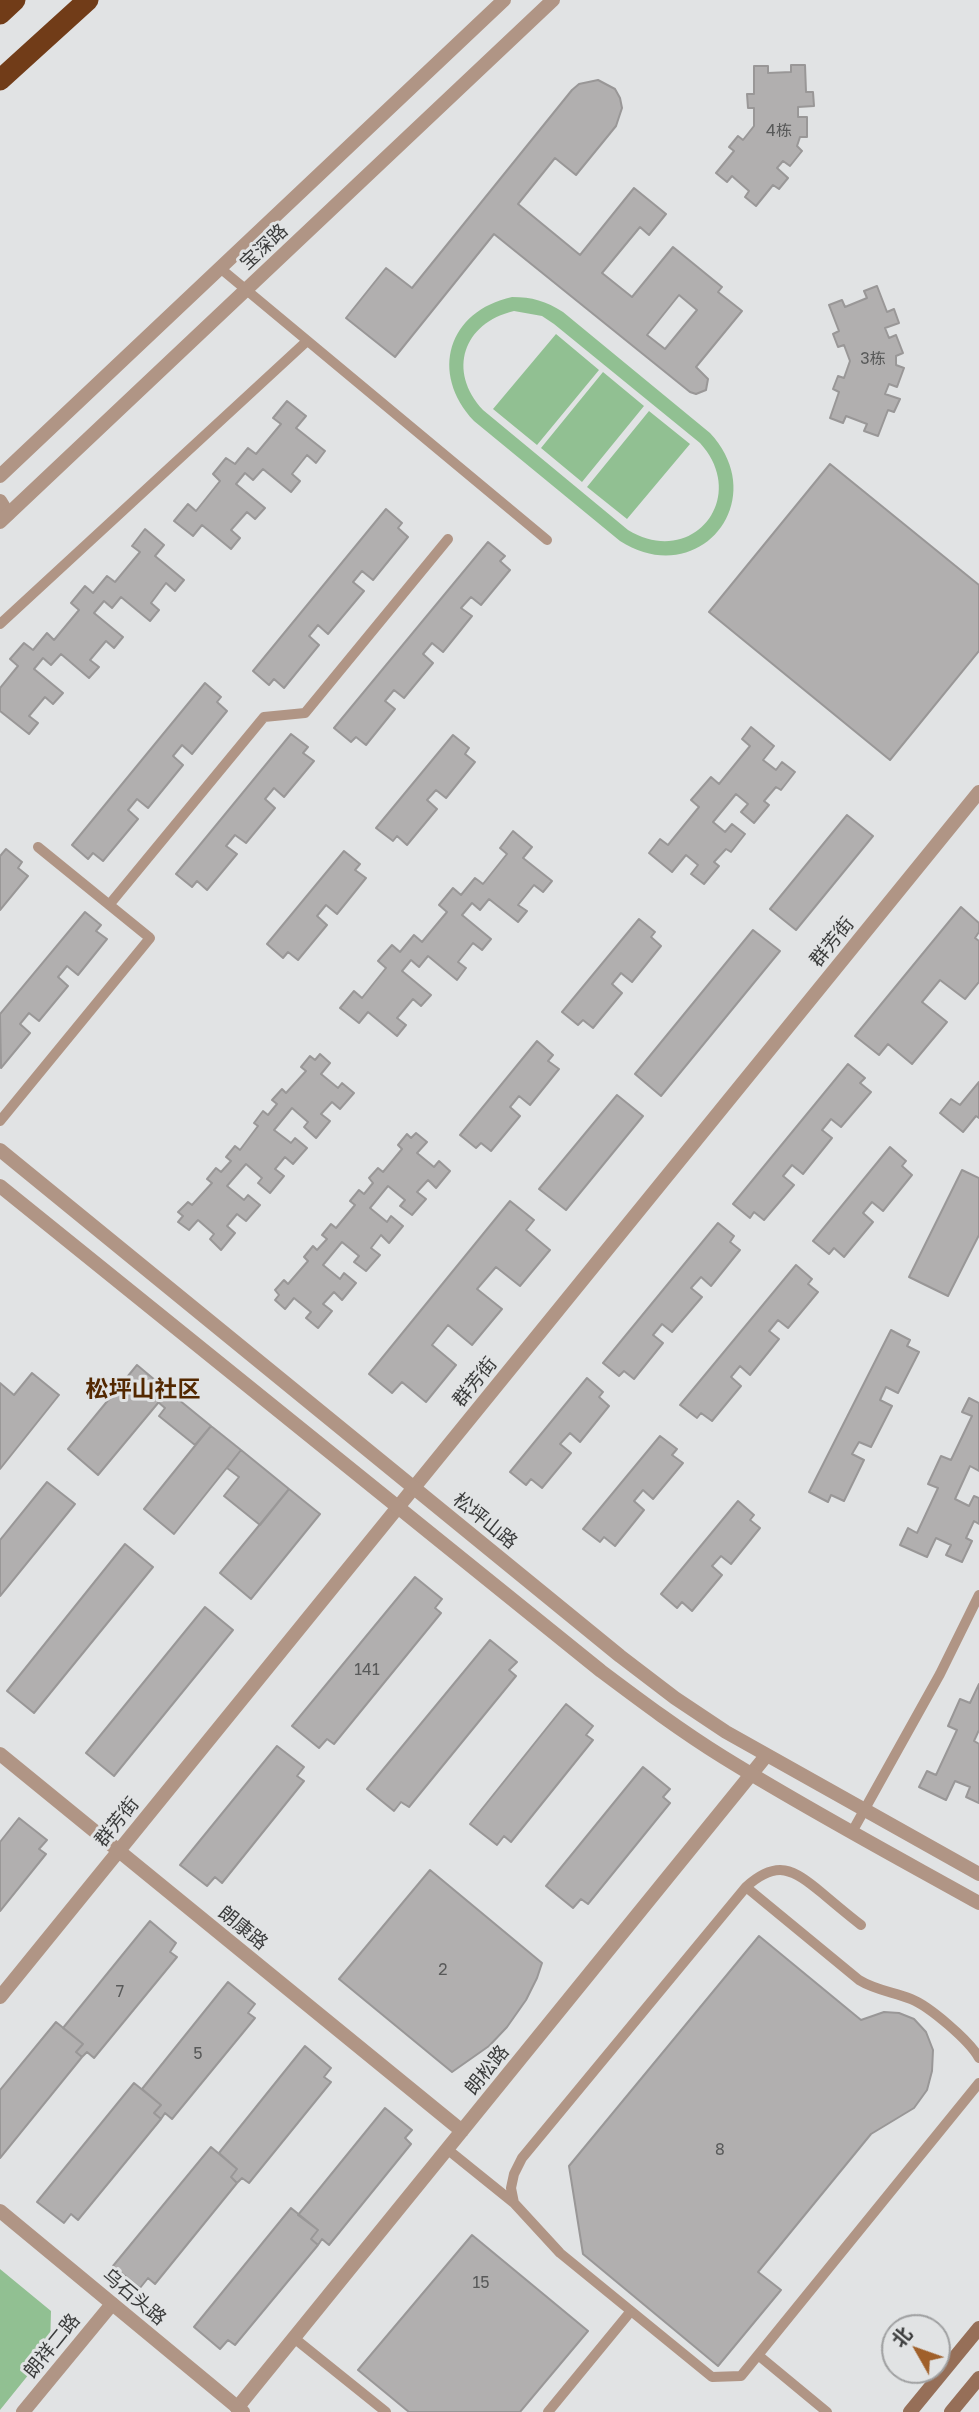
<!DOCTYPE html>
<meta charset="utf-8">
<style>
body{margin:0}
#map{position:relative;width:979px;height:2412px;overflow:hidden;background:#e1e3e4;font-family:"Golos Text","Noto Sans SC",sans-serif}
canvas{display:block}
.north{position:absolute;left:881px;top:2314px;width:70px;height:70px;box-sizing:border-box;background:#e1e3e4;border:2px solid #9fa0a1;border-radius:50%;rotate:310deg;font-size:19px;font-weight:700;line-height:28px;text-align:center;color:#3b3c3c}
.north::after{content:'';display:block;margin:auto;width:24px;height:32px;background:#a0602a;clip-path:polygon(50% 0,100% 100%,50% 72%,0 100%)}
</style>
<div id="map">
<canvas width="979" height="2412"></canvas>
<div class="north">北</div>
</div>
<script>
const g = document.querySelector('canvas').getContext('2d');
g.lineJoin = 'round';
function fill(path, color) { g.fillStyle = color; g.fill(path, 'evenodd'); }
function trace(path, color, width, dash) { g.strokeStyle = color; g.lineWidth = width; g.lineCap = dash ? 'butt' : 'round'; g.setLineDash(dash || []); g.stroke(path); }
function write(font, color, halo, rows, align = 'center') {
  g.font = font + ' "Golos Text","Noto Sans SC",sans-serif'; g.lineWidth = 6; g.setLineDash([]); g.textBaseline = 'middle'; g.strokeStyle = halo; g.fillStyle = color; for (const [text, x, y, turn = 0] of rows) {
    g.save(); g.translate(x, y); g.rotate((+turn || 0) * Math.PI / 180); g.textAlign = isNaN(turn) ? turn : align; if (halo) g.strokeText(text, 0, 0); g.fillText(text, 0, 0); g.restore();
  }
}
const green = new Path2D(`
 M512 297C532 297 546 301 563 312L710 433C773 501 698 591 620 541L474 421C429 373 448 311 512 297ZM514 311 542 316 554 324 700 443C750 498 692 569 628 530L483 410C447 371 463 323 514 311Z
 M556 334 599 370 537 445 493 409Z
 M603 372 644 406 582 482 541 448Z
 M649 411 690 444 627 519 587 487Z
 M0 2269 51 2311 50 2348 0 2410Z`);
const building = new Path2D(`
 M791 65H805L806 92H813L814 106 798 107V117H807V137H800L797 146 802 151 790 166 783 161 777 168 788 178 779 189 773 185 756 206 745 197 749 191 732 176 727 182 716 173 734 151 729 147 738 136 743 140 754 126V108H748L747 94H754V66H768V73L791 72Z
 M598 80 615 89 620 98 622 108 616 126 576 175 555 158 518 204 580 255 634 188 666 214 649 235 640 227 602 273 632 297 673 247 722 287 718 292 742 311 696 367 708 379 706 390 696 394 690 392 494 234 395 357 346 318 386 268 412 288 572 90 579 84ZM679 295 697 310 665 349 647 335Z
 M877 286 887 312 894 309 899 323 885 328 889 338 896 335 903 353 896 356V365L904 368 897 387 889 384 885 394 900 399 894 412 888 410 878 436 864 431 867 424 846 416 843 423 830 418 839 392 833 389 838 376 844 378 850 361 844 345 838 347 833 334 839 331 829 305 842 300 845 307 867 298 864 291Z
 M287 401 306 416 296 428 325 451 316 463 307 455 292 474 300 481 291 492 263 469 253 480 245 473 236 484 265 508 255 519 247 512 231 530 240 538 231 549 202 525 193 536 174 521 188 504 196 511 220 481 213 474 226 458 235 464 248 448 256 454 281 424 273 418Z
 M830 464 979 585V651L890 760 709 612Z
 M386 509 402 523 398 528 408 537 373 580 362 571 353 582 364 591 328 634 318 625 309 636 319 645 284 688 274 679 269 685 253 671Z
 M145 529 164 545 155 556 184 580 175 591 166 583 151 603 159 610 150 621 121 597 112 608 104 601 94 613 123 637 114 648 106 641 90 660 99 667 89 678 61 654 51 665 43 658 34 669 63 693 53 704 45 697 29 716 38 723 29 734 0 711V688L18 666 10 659 24 643 33 650 47 633 54 640 79 610 71 603 85 586 93 593 107 576 115 582 140 552 132 546Z
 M488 542 505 556 500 561 510 570 481 605 471 597 461 608 472 616 443 652 432 643 423 654 433 663 404 698 394 690 385 701 395 709 366 745 356 737 351 742 334 728Z
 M205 683 221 697 217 702 227 711 192 754 182 745 173 756 183 765 148 808 137 799 128 810 138 819 103 861 93 853 88 859 72 845Z
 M751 727 774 746 763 760 776 770 782 762 795 772 781 790 776 787 764 801 769 805 754 823 741 812 748 804 736 794 713 822 725 832 732 824 745 834 731 852 726 849 714 862 719 866 704 884 691 874 698 865 686 855 672 872 649 853 660 839 668 845 699 807 691 800 711 777 719 784 750 746 742 739Z
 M291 734 308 747 303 753 314 761 284 797 274 788 265 799 275 808 246 843 235 835 226 846 237 854 207 890 197 881 192 887 176 874Z
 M453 735 469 748 465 754 475 762 446 798 436 790 427 800 437 809 407 845 397 836 393 841 376 828Z
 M847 815 873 836 796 930 770 909Z
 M513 831 532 847 523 858 552 881 543 892 534 885 518 905 527 911 518 922 489 899 480 910 472 903 462 915 491 939 482 950 473 943 458 962 466 968 457 980 428 956 419 967 411 960 402 971 431 995 421 1006 413 999 397 1018 406 1025 397 1036 368 1012 359 1023 340 1008 354 991 362 998 386 968 378 961 392 945 400 952 414 935 422 942 447 912 439 905 453 888 461 895 475 878 483 884 507 854 500 848Z
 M6 849 22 862 18 868 28 876 0 910V856Z
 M344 851 360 864 355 870 366 878 337 914 326 905 317 916 327 925 298 960 288 952 283 958 267 944Z
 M961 907 979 923V932L975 938 979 941V982L965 999 940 980 922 1002 947 1022 912 1064 888 1044 879 1055 855 1036Z
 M85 912 101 925 96 931 107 939 78 975 67 966 58 977 68 986 39 1021 29 1013 20 1024 30 1033 1 1068 0 1014Z
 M639 919 655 932 651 937 661 946 632 982 621 973 612 984 622 993 593 1028 583 1020 578 1025 562 1012Z
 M753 930 780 951 661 1096 635 1074Z
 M537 1041 553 1055 548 1061 559 1069 530 1105 519 1096 510 1107 520 1116 491 1151 481 1143 476 1148 460 1135Z
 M320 1054 330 1063 321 1074 338 1088 342 1083 354 1093 340 1109 332 1102 321 1114 330 1121 316 1138 304 1127 308 1122 292 1108 274 1130 291 1143 295 1138 307 1148 293 1164 285 1157 275 1169 284 1176 270 1193 258 1183 262 1178 246 1164 227 1186 244 1200 248 1195 260 1205 246 1221 237 1214 227 1226 235 1233 221 1250 210 1239 214 1234 198 1220 189 1230 178 1222 183 1216 178 1212 188 1202 192 1205 212 1183 207 1179 216 1168 221 1172 231 1161 226 1157 235 1146 240 1150 258 1126 254 1123 263 1111 268 1115 277 1104 272 1100 282 1089 286 1093 306 1071 301 1067 310 1056 315 1060Z
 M848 1064 865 1078 860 1083 871 1092 841 1127 831 1119 822 1130 832 1138 803 1174 792 1165 783 1176 794 1185 764 1220 754 1212 750 1218 733 1204Z
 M979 1082V1118L976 1116 963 1132 940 1113 951 1099 960 1105Z
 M617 1095 643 1116 566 1210 539 1189Z
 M416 1133 427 1142 417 1153 434 1167 439 1161 450 1171 436 1188 428 1180 417 1192 426 1199 412 1215 400 1206 405 1200 388 1186 370 1208 387 1222 391 1216 403 1226 389 1243 381 1235 371 1248 380 1255 366 1271 354 1262 359 1256 342 1242 323 1265 340 1279 344 1273 356 1283 342 1300 334 1292 323 1304 332 1311 318 1328 306 1318 311 1312 294 1298 285 1309 275 1300 279 1295 275 1290 284 1280 288 1284 308 1261 304 1257 313 1246 317 1250 327 1239 322 1235 331 1224 336 1228 355 1205 350 1201 359 1190 364 1194 373 1183 369 1178 378 1168 383 1172 402 1149 398 1145 407 1134 411 1138Z
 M890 1147 906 1161 902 1166 912 1175 883 1211 872 1202 863 1213 873 1222 844 1257 834 1248 829 1254 813 1241Z
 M962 1170 979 1178V1235L948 1296 909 1277Z
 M510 1201 534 1220 526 1230 550 1250 520 1286 496 1267 477 1289 502 1309 472 1345 448 1325 432 1345 456 1365 426 1402 402 1382 392 1393 369 1374Z
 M718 1223 734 1236 730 1242 740 1250 711 1286 701 1277 691 1288 702 1297 672 1332 662 1324 653 1335 663 1343 634 1379 624 1371 619 1376 603 1363Z
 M796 1265 812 1279 808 1284 818 1292 788 1328 778 1320 769 1331 779 1339 750 1375 740 1366 731 1377 741 1386 712 1421 701 1413 697 1418 680 1405Z
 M891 1330 910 1340 907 1346 919 1352 898 1393 886 1387 880 1400 892 1406 871 1447 859 1442 852 1454 864 1460 844 1501 831 1495 828 1502 809 1492Z
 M137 1365 168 1391 98 1475 68 1449Z
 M32 1373 59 1395 0 1469V1383L14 1395Z
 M587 1378 603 1392 599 1397 609 1406 580 1442 570 1433 560 1444 571 1453 542 1488 531 1479 526 1485 510 1472Z
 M168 1391 211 1426 195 1445 159 1416 165 1408 158 1402Z
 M969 1398 979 1403V1471L970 1466 955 1499 969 1506 974 1496 979 1498V1524L974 1521 966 1538 972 1541 962 1562 946 1555 951 1545 936 1538 927 1557 900 1545 908 1528 917 1533 938 1488 928 1484 941 1456 951 1460 972 1416 962 1412Z
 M211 1426 241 1450 174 1534 144 1509Z
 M660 1436 677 1449 672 1455 683 1463 653 1499 643 1490 634 1501 644 1510 615 1546 604 1537 600 1542 583 1529Z
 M241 1450 289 1489 260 1525 224 1496 239 1477 227 1468Z
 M47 1482 75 1504 0 1596V1540Z
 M289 1489 320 1514 251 1599 220 1573Z
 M738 1501 754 1515 750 1520 760 1528 731 1564 721 1556 712 1566 722 1575 692 1611 682 1602 677 1608 661 1594Z
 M125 1544 153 1567 34 1713 7 1691Z
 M415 1577 442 1599 435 1608 441 1613 334 1744 327 1739 319 1748 292 1726Z
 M205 1607 233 1630 114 1776 86 1753Z
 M490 1640 517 1662 509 1670 516 1676 409 1807 401 1802 394 1811 367 1789Z
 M979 1684V1730L974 1741 979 1744V1803L966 1797 970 1787 955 1781 946 1800 919 1787 927 1771 936 1775 957 1730 948 1726 960 1699 970 1703Z
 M566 1704 593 1726 586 1735 593 1740 511 1842 504 1836 497 1845 470 1824Z
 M277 1746 304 1767 297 1776 304 1781 222 1883 215 1877 207 1886 180 1865Z
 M643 1767 670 1789 663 1797 670 1803 588 1904 581 1899 573 1908 546 1886Z
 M19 1818 47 1840 39 1849 46 1854 0 1911V1842Z
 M430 1870 542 1963 537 1978 526 2000 507 2027 489 2046 452 2072 339 1979Z
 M150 1921 176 1943 170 1952 177 1957 94 2058 87 2052 82 2057 76 2052 83 2044 63 2028Z
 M759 1936 861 2020 884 2012 899 2013 914 2019 926 2032 933 2050 932 2071 927 2090 914 2108 871 2134 758 2272 781 2290 718 2366 583 2254 569 2166Z
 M228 1982 255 2004 248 2013 255 2018 172 2119 165 2113 161 2119 154 2113 161 2105 142 2089Z
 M56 2022 83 2044 76 2052 82 2057 0 2158V2090Z
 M305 2046 331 2068 324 2077 331 2082 249 2183 242 2178 237 2183 231 2177 237 2169 219 2153Z
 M134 2083 161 2105 154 2113 161 2119 78 2220 71 2214 64 2223 37 2202Z
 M385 2108 412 2130 405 2138 411 2144 329 2245 322 2239 318 2245 311 2239 318 2230 298 2215Z
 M211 2147 237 2169 231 2177 237 2183 155 2284 148 2278 140 2288 113 2266Z
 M291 2208 318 2230 311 2239 318 2245 235 2345 228 2340 220 2349 194 2327Z
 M472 2235 588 2331 520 2412H409L358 2370Z`);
const service = new Path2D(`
 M220 268 547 540
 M0 624 307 341
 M109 905 264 717 305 713 448 539
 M0 1121 150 938 38 847
 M852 1832 940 1674 979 1595
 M746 1887 859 1980C875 1990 893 1992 911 1999 929 2006 970 2041 979 2058
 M861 1925C848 1915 835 1904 822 1893 793 1869 777 1859 746 1887L522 2158 514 2174 511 2188 514 2203 560 2253 712 2377 741 2376 979 2083
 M447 2149 514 2203
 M294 2338 386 2412
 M758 2355 827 2412
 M548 2412 631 2311`);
const minor = new Path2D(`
 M0 501 8 514
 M0 1754 462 2131
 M0 1997 979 792
 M237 2408 766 1756
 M23 2412 112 2304`);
const tertiary = new Path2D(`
 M0 476 504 0
 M0 522 553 0
 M0 1150 620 1656 675 1698 726 1732 979 1874
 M0 1186 601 1671C641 1701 681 1731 723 1757 807 1809 893 1855 979 1903
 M0 2211 243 2412`);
const secondary = new Path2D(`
 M910 2412 979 2328
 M951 2412 979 2378`);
const motorway = new Path2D(`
 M0 14 15 0
 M0 80 88 0`);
const numberNames = [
 ["4栋",779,131],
 ["3栋",873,359],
 ["141",367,1670],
 ["2",443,1970],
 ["7",120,1992],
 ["5",198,2054],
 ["8",720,2150],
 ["15",481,2283]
];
const streetNames = [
 ["宝深路",264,247,-43],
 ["群芳街",832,942,-51],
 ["群芳街",475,1382,-51],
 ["松坪山路",485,1521,39],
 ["群芳街",117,1822,-51],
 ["朗康路",243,1928,39],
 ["朗松路",487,2070,-51],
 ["乌石头路",134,2297,40],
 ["朗祥二路",52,2346,-51]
];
const quarterNames = [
 ["松坪山社区",143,1390]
];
fill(green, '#91c092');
fill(building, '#b1afaf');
trace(building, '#999797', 2);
trace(service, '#b09585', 10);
trace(minor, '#b09585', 14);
trace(tertiary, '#b09585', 14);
trace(secondary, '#966f58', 14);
trace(motorway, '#713c18', 21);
write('16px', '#585959', null, numberNames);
write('19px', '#3b3c3c', '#e1e3e4', streetNames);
write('bold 23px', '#532800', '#e1e3e4', quarterNames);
</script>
